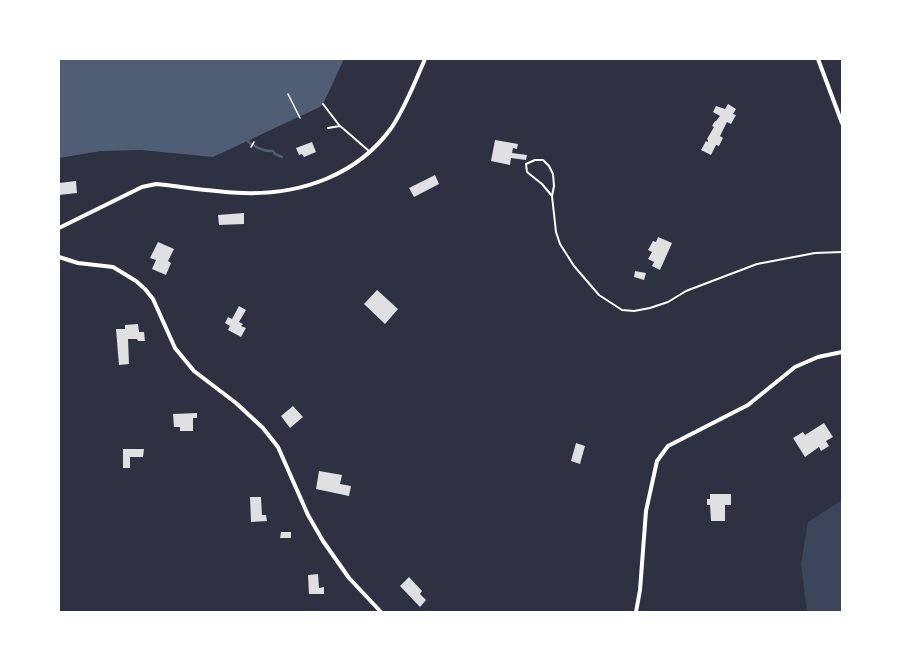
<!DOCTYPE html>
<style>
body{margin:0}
#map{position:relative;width:901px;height:671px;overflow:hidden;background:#2d3142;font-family:Helvetica,sans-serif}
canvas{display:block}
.frame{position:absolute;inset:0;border:60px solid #fff;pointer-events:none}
</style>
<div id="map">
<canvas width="901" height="671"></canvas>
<div class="frame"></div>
</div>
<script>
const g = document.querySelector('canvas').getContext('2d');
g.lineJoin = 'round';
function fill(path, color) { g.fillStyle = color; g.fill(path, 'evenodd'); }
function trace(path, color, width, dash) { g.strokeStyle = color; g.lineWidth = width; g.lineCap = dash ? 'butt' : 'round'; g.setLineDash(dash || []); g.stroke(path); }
const green = new Path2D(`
 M842 500V612H807L801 564 808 522Z`);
const water = new Path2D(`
 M59 59H344L323 104 320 107 213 157 141 150 101 151 59 158Z`);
const stream = new Path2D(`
 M245 139C253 146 262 152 273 151L275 154 282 157`);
const building = new Path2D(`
 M728 104 736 109 733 114 736 115 731 124 727 122 720 136 723 138 719 146 716 145 711 155 701 150 706 141 708 142V140L707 139 714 127 712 126 715 121H716L720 116 713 112 716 106 725 109Z
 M495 140 518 144 517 149 513 148 512 153 527 155 526 160 511 158 510 165 491 161Z
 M312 142 316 152 304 157 302 154 299 155 296 148Z
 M435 175 439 184 414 197 409 188Z
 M76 181 77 193 59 195V183Z
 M244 213V224L219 225 218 215Z
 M658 237 672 243 660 270 652 266 654 262 648 259 652 252 648 250 653 241 656 242Z
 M158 242 174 249 168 261 171 263 166 275 152 269 156 260 150 258Z
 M635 271 646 273 644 280 634 277Z
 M377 290 398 309 385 324 364 304Z
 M239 306 246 310 239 322 243 324 241 326 246 328 241 337 228 330 230 326 225 323 228 317 232 319Z
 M138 324 139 332H144L145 341H138L137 339H128L129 364 119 365 116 329H125V325Z
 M293 406 303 417 290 428 281 416Z
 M197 413V418H193V431H180V427H174L173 414Z
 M824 423 833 437 826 441 829 446 821 451 819 447 805 457 793 438 803 432 805 435Z
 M576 443 585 446 580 464 571 461Z
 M123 449H144L143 457H130V468H123Z
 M319 471 342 475 340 484 351 486 349 496 316 489Z
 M710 494H731V505H725V521H711L710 505H707V499H710Z
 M250 497H261L262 515H266L267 521 251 522Z
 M281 532H291V538H280Z
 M318 574 319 588 324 587V594H309L308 575Z
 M409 577 422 591 420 594 426 600 420 607 400 586Z`);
const path = new Path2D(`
 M288 94 300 118
 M251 147 254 142`);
const service = new Path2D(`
 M323 104 339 125 369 151
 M328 128 340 126
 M552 196 542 184 527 172 526 164 535 160H543L549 166 553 174 554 186 552 196 556 232 560 244 574 266 599 295 622 310 634 311 650 308 668 302 686 291 757 264 815 253 842 252`);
const minor = new Path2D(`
 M818 59 842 123
 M59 228 142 187 156 184C185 187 214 192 243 193 301 195 358 175 392 127 406 106 415 82 425 59
 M59 257 78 263 113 267 136 281 145 289 153 299 175 348 194 371 236 403 263 428 278 447 308 515 323 541 349 578 381 612
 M636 612 640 590 646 511 657 461 668 446 748 405 795 367 818 357 842 352`);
fill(green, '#3c4559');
fill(water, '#4f5d75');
trace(stream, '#4f5d75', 2.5);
fill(building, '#e0e0e3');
trace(path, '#fff', 1.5);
trace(service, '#fff', 2);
trace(minor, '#fff', 4);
</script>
